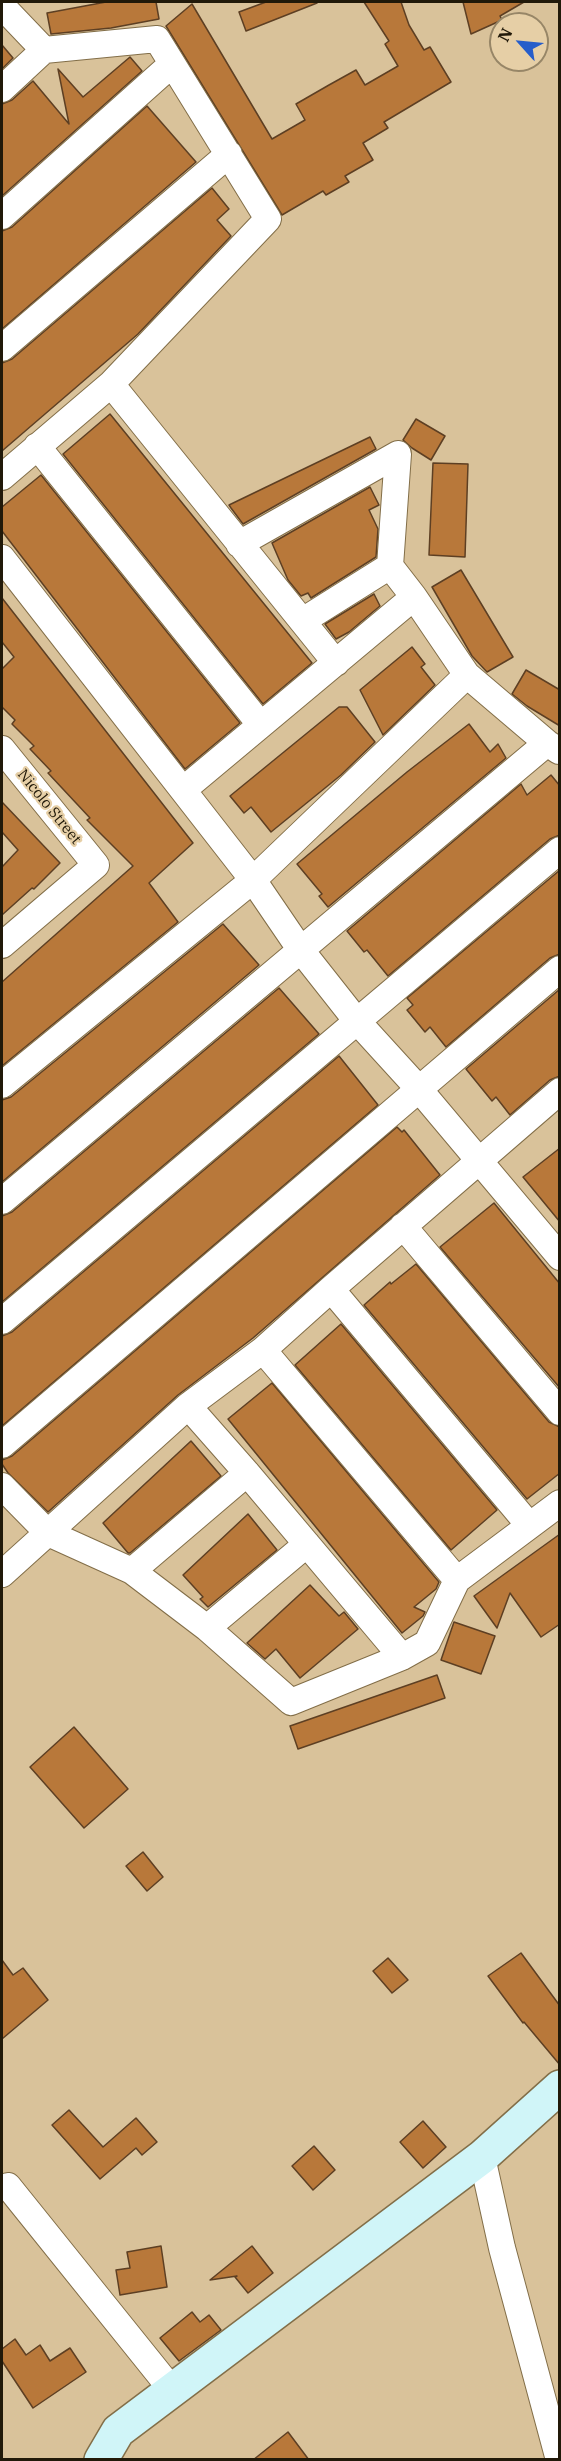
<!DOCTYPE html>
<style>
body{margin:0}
#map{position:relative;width:561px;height:2461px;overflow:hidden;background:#d9c29a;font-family:"IBM Plex Serif",serif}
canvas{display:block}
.frame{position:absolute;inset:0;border:3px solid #211909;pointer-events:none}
.north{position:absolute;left:489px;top:12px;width:60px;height:60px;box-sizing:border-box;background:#e6cfa6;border:2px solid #978667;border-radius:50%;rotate:297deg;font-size:16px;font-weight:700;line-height:24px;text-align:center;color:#211909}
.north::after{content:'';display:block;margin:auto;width:21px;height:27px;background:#265dca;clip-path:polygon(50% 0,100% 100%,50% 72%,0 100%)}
</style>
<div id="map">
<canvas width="561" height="2461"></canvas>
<div class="frame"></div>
<div class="north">N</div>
</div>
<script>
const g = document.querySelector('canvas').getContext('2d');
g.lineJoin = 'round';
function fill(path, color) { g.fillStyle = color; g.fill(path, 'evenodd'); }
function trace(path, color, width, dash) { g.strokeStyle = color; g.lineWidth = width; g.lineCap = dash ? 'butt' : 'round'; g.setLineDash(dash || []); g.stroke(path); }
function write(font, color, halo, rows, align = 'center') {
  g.font = font + ' "IBM Plex Serif",serif'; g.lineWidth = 4.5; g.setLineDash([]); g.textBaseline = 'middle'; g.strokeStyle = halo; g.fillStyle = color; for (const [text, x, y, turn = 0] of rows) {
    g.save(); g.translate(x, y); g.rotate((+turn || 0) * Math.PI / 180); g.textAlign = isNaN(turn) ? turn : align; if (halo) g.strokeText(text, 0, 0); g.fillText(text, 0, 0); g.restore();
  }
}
const building = new Path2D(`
 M106 2H156L159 19 111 28 51 34 47 13Z
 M266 2H317V3L246 31 239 12Z
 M364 2H401L409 25 424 50 430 47 451 82 384 122 388 128 363 143 373 160 345 176 349 182 326 195 323 191 282 215 166 26 192 4 272 139 305 120 296 104 329 85 356 70 365 85 398 66 385 44 389 41Z
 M463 2H524L500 16 502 20 471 34Z
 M2 45 13 58 2 69Z
 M130 57 142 71 2 196V104L12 100 33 81 69 124 58 69 83 97Z
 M147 106 196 162 2 329V231L12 227Z
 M212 188 229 209 217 220 231 236 138 334 2 451V363L12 359Z
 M110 414 312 663 263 704 63 454Z
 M416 419 445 436 431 460 412 448 403 440Z
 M370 437 376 449 243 524 231 508 229 505Z
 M433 463 468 464 465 557 429 555Z
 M41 475 240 723 185 769 2 531V507Z
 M370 487 379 505 369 510 378 529 376 557 311 598 308 593 301 596 288 580 272 543Z
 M461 570 513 657 487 672 472 656 432 587Z
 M374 594 380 606 349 632 336 639 325 624Z
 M2 598 193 843 149 883 178 922 2 1066V982L133 866 87 820 90 818 48 773 51 771 30 749 34 746 12 724 15 720 2 707V669L14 657 2 642Z
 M412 647 425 664 421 667 435 685 383 735 360 690Z
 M526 670 560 690V726L527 706 512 694Z
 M339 707H347L375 742 341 775 271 832 251 807 244 813 230 796Z
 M469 724 490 752 498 744 506 758 328 907 319 896 322 894 297 864 407 772Z
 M551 775 560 786V835L550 839 388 976 367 950 364 952 347 931 521 784 527 795Z
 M2 802 60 863 34 889 32 888 2 915V867L18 850 2 832Z
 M560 870V954L550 958 446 1047 430 1027 425 1032 407 1010 413 1005 407 998Z
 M223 924 259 965 2 1182V1100L11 1097Z
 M279 988 319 1034 2 1302V1216L12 1212Z
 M560 989V1076L550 1080 510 1115 496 1097 492 1101 466 1069Z
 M339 1056 378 1105 2 1426V1336L12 1332Z
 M397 1127 402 1132 404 1130 440 1175 253 1338 178 1395 48 1512 8 1473 2 1464V1460L12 1456Z
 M560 1148V1222L523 1177Z
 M494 1203 560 1284V1388L440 1247Z
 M416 1264 549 1422 560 1427V1473L527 1499 364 1305 390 1282 391 1284Z
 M341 1324 497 1510 451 1550 295 1365Z
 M272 1383 439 1582 436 1589 414 1607 425 1612 423 1616 402 1633 228 1419Z
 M191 1441 221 1476 130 1553H128L103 1523Z
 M248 1514 277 1550 208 1607 200 1599 203 1597 183 1575Z
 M560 1534V1624L541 1637 510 1593 497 1628 474 1596Z
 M310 1585 339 1616 344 1612 358 1629 300 1678 276 1649 265 1659 247 1643Z
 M454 1622 495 1636 481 1674 441 1660Z
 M437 1675 445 1698 298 1749 290 1726Z
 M74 1727 128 1789 84 1828 30 1767Z
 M143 1852 163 1877 147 1891 126 1866Z
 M521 1953 560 2006V2065L524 2022 523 2023 488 1976Z
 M388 1958 408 1980 392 1993 373 1971Z
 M2 1960 13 1975 23 1968 48 2000 2 2039Z
 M69 2110 103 2147 136 2118 157 2142 142 2155 136 2148 100 2179 52 2125Z
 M423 2121 446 2147 423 2168 400 2142Z
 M314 2146 335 2170 313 2190 292 2166Z
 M161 2246 167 2287 120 2295 116 2270 130 2268 127 2252Z
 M252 2246 273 2273 248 2293 235 2277 237 2276 210 2280Z
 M192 2312 200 2322 209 2315 221 2330 179 2361 160 2338Z
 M15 2339 26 2355 40 2345 50 2361 70 2348 86 2372 33 2408 2 2361V2349Z
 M288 2432 309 2460H253Z`);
const street = new Path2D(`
 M2 6 44 50 157 39 268 219 111 384 2 477
 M2 89 44 50
 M2 216 172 64
 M2 348 229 154
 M111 384 336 663
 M37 446 260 724
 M2 558 253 880 300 949 356 1020 418 1088 560 1257
 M414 597 467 675 547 743 559 751
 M304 620 390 566
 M2 749 96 865 2 945
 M183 790 414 597 390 566 398 454 239 544
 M2 1085 253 880 467 675
 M2 1201 547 743
 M403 1226 560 1412
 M331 1289 529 1525
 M2 1321 560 850
 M263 1350 457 1580
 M188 1406 247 1473 402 1657
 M2 1445 560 969
 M2 1486 48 1533 132 1571 207 1628 291 1702 402 1657 427 1643 457 1580 560 1503
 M132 1571 247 1473
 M2 1574 188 1406 263 1350 331 1289 560 1091
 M207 1628 307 1544
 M482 2157 502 2248 559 2460
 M8 2186 172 2390`);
const secondary = new Path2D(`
 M101 2460 118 2431 482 2157 560 2087`);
const streetNames = [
 ["Nicolo Street",49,807,51]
];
fill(building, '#b8783a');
trace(building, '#5d3f23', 1.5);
trace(street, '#826e48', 28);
trace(secondary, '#826e48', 36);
trace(street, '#fff', 26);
trace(secondary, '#d0f5f8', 33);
write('15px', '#211909', '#e6cfa6', streetNames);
</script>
